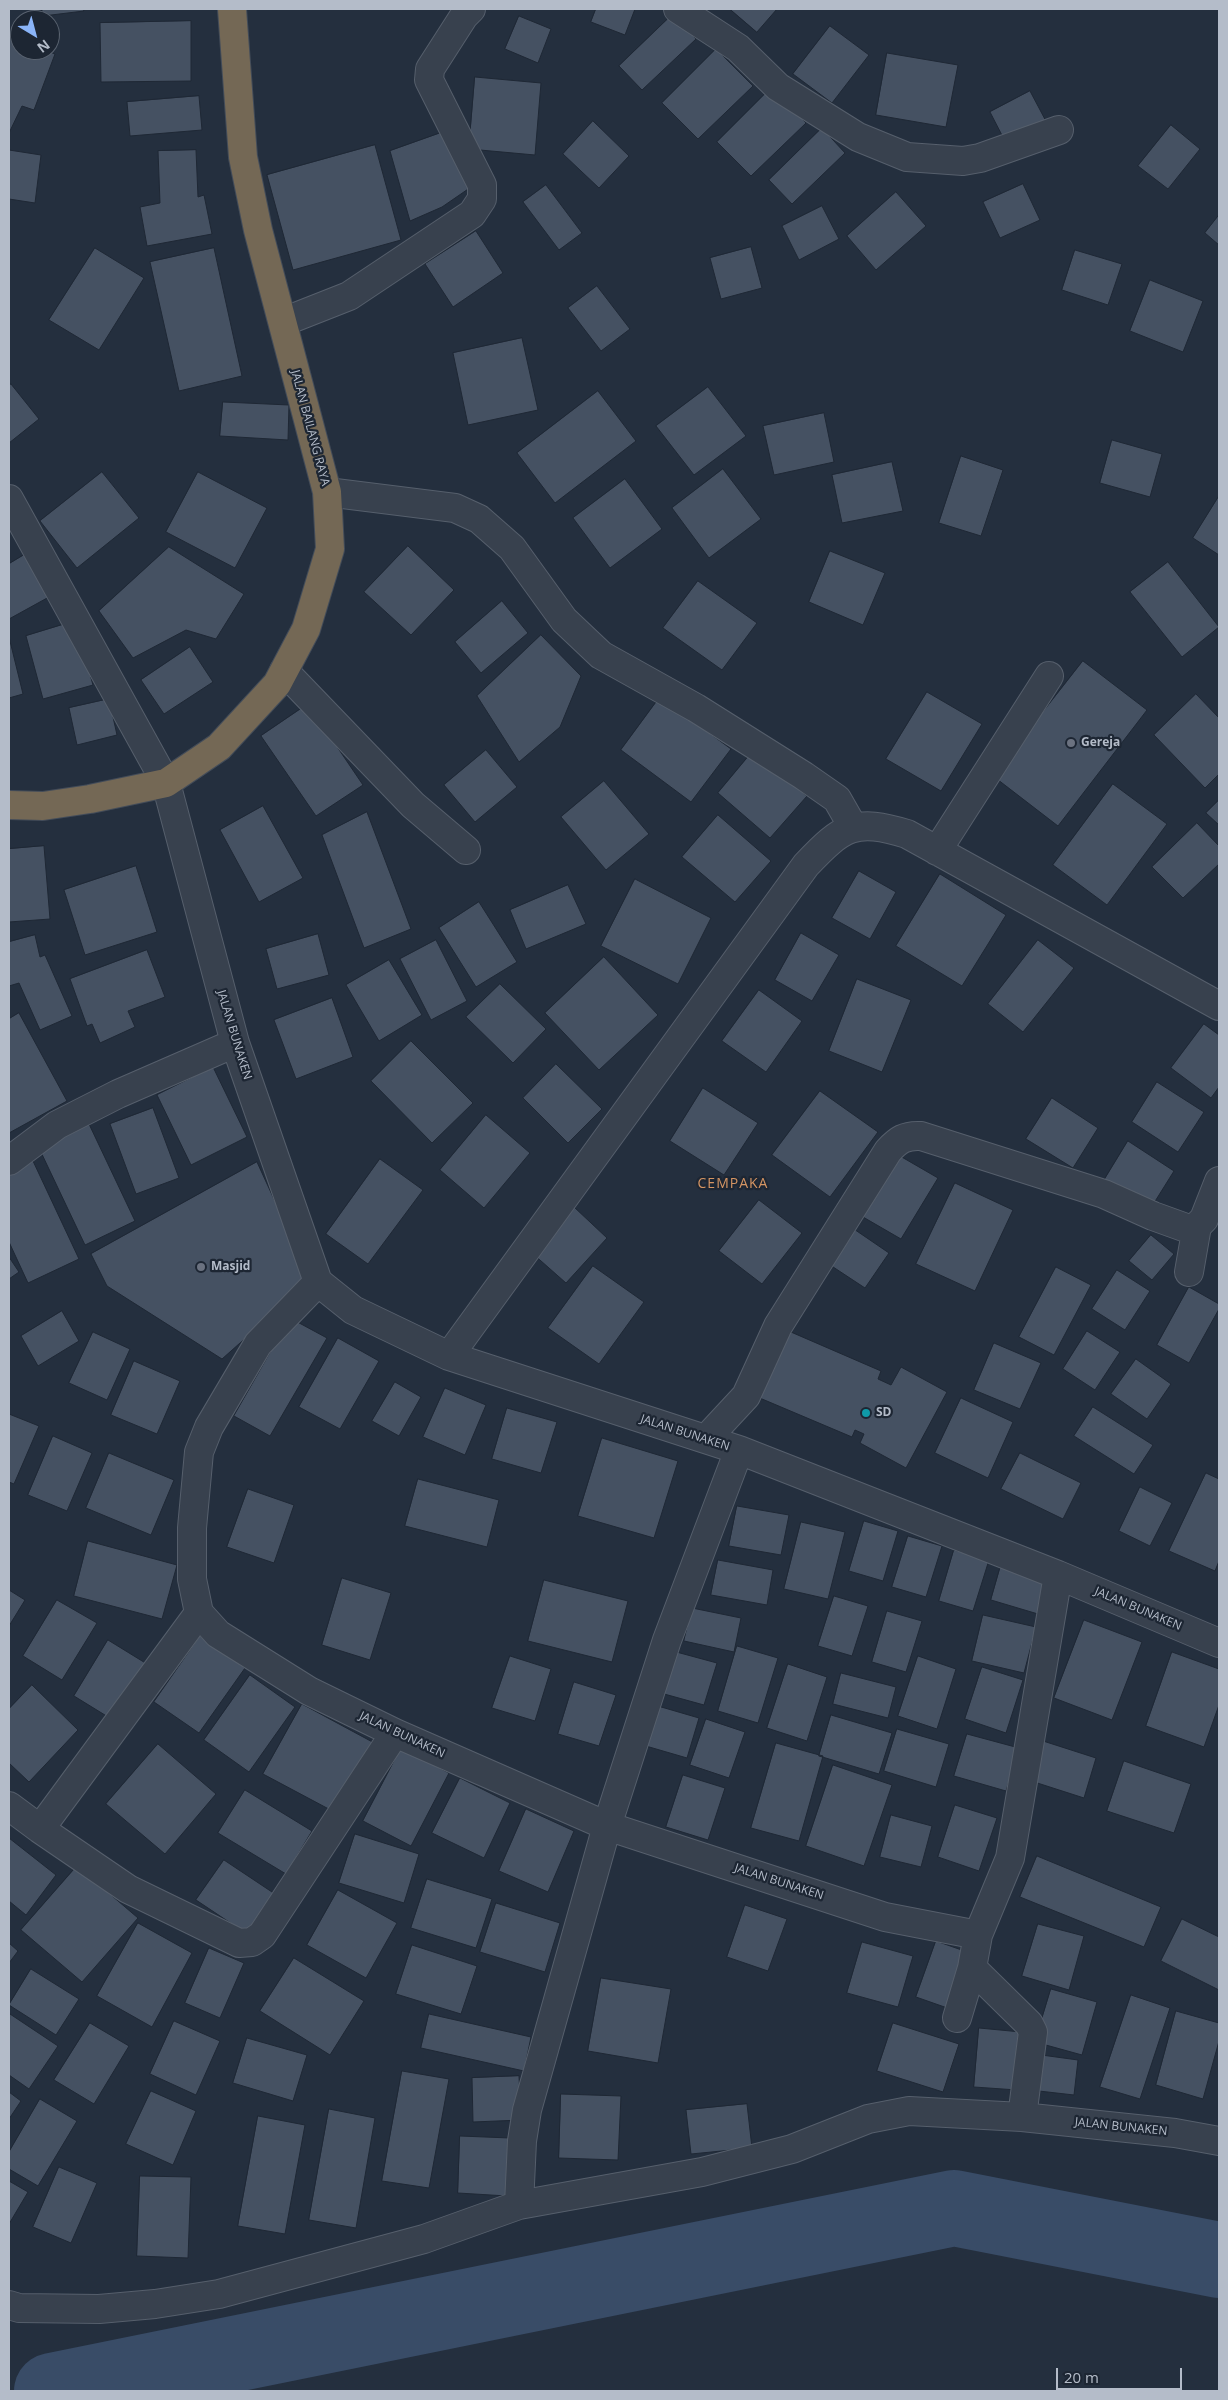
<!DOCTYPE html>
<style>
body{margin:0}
#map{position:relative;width:1228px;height:2400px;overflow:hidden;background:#242f3e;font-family:"Open Sans",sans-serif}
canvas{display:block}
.frame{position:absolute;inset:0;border:10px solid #b4bcc9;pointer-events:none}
.north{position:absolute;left:10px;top:10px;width:50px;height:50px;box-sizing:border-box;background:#1d2633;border:1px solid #59626f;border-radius:50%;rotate:143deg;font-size:14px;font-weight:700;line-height:20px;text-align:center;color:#b4bcc9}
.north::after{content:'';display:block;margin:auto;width:18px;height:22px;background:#8ab4f8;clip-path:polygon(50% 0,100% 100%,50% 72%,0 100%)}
.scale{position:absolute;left:1056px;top:2368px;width:126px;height:22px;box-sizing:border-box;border:2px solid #b4bcc9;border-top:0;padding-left:6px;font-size:15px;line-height:18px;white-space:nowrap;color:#b4bcc9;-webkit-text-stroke:4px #1d2633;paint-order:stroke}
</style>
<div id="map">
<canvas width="1228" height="2400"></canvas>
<div class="frame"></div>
<div class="north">N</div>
<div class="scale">20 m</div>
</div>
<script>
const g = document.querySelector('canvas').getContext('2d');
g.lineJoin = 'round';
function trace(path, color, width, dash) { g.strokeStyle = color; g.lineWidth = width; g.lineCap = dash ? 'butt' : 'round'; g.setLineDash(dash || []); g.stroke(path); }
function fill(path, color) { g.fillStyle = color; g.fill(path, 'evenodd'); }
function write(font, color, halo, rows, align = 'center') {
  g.font = font + ' "Open Sans",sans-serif'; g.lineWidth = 4.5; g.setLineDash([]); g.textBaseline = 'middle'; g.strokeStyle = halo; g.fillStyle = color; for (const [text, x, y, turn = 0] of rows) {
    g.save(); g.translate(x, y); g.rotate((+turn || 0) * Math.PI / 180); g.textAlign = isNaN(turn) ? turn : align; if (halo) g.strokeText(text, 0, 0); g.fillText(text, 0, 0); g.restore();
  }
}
const river = new Path2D(`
 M52 2391 954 2208 1219 2260`);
const building = new Path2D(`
 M42 9H83L84 11 43 16Z
 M596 9H635L625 35 591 22Z
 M730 9H777L757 32Z
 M672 15 696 39 642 90 619 66Z
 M519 16 551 29 538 63 505 49Z
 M191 21V81L101 82 100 23Z
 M830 26 869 55 832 103 793 74Z
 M9 36 20 41V50H45L55 54 34 110 22 106 9 133Z
 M716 49 753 86 698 139 662 103Z
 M887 53 958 65 946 127 876 115Z
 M475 77 541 83 535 155 469 149Z
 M771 88 806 123 751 176 717 142Z
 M1030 91 1048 125 1007 145 990 112Z
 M199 96 202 130 130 136 127 102Z
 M593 121 629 156 599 188 563 154Z
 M1171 125 1200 149 1168 189 1138 166Z
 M822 128 845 153 792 204 769 180Z
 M449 130 474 185 442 207 410 221 390 151Z
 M375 145 401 240 293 270 267 175Z
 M9 150 41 155 35 203 9 199Z
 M196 150 198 197 204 195 212 234 147 246 140 207 160 203 158 151Z
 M1023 184 1040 220 1000 238 983 202Z
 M546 185 582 233 559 250 523 202Z
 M896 192 926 226 876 270 847 236Z
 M822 206 839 239 799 260 782 226Z
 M1219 215V245L1205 233Z
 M476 231 503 273 453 307 425 264Z
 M751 247 762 288 721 299 710 258Z
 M95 248 144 278 99 350 49 320Z
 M214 248 242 376 179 391 150 262Z
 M1075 250 1122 264 1108 305 1062 290Z
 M1150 280 1203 301 1183 352 1130 331Z
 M597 286 630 329 601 351 568 308Z
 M522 338 538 410 468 425 453 353Z
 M11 384 39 419 9 443V386Z
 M708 387 746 436 694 475 656 426Z
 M598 391 636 441 555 503 517 453Z
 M223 402 289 405 288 440 220 436Z
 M824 413 834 462 774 475 763 426Z
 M1112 440 1162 454 1150 497 1100 483Z
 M961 456 1003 470 981 536 939 523Z
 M892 462 903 511 842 523 832 475Z
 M723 469 761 519 709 558 672 508Z
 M102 472 139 518 77 568 40 521Z
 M198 472 267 508 235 568 166 532Z
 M625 479 662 529 610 568 573 518Z
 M1219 496V555L1193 538Z
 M408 546 454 590 411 635 364 592Z
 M169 547 244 594 216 639 186 630 133 658 99 611Z
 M34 549 58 592 9 619V564Z
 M830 551 885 573 863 625 809 602Z
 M1168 562 1219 627 1182 657 1130 592Z
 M698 581 757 623 722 670 663 628Z
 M502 601 528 633 481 673 455 642Z
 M75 621 93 685 43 699 26 636Z
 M541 635 581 676 560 727 519 762 477 696Z
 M9 637 23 694 9 698Z
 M190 647 213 682 164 714 141 680Z
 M1083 661 1147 710 1058 826 993 776Z
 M927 692 982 724 941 791 886 759Z
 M1196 694 1219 718V774L1205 788 1154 735Z
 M660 697 731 749 691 802 621 750Z
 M109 699 117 735 77 745 69 708Z
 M308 704 363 785 316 816 261 736Z
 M486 750 517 787 475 822 444 785Z
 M753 751 807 796 770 838 718 793Z
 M604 781 649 834 606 870 561 817Z
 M1113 784 1167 824 1107 905 1053 865Z
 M1219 800V825L1206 813Z
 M263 806 303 878 259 902 220 830Z
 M367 812 411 929 364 948 322 835Z
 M718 815 771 861 735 902 682 857Z
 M1197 823 1219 846V864L1183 898 1152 867Z
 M44 846 50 919 9 922V849Z
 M136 866 157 932 85 955 64 890Z
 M859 871 896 892 870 939 832 918Z
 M940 874 1006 915 962 986 896 946Z
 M635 879 711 918 678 984 601 946Z
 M568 885 586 924 526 949 510 910Z
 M479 902 517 962 476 987 439 928Z
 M801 933 839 955 812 1001 775 980Z
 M318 934 329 975 277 989 266 949Z
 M35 935 40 957 45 955 72 1016 40 1030 19 983 9 986V942Z
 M436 940 467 1001 431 1020 400 959Z
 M1038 940 1074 968 1023 1032 988 1004Z
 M147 950 165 997 128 1011 135 1027 100 1043 92 1024 87 1026 70 979Z
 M604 957 658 1015 599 1070 545 1013Z
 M389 960 422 1015 379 1041 346 985Z
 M857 979 911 1000 882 1072 829 1051Z
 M500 984 546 1029 513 1063 466 1017Z
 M759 990 802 1021 766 1072 722 1041Z
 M332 998 353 1057 296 1079 274 1020Z
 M19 1013 67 1101 9 1133V1019Z
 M1204 1024 1219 1035V1087L1211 1098 1171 1068Z
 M411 1041 473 1103 432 1143 371 1081Z
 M556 1064 602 1109 568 1143 523 1098Z
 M213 1067 247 1137 191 1165 157 1095Z
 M1157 1082 1204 1112 1178 1152 1132 1122Z
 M703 1088 758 1123 724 1175 670 1141Z
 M820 1091 878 1132 830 1197 772 1155Z
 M1052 1098 1098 1128 1073 1168 1026 1139Z
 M153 1108 179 1178 136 1194 110 1124Z
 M486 1115 530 1153 484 1208 440 1170Z
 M89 1124 135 1221 85 1245 39 1148Z
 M1128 1141 1174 1171 1149 1211 1103 1182Z
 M900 1156 938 1178 901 1239 863 1217Z
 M380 1159 423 1190 368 1264 326 1234Z
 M33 1161 79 1259 28 1283 9 1242V1173Z
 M257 1162 311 1280 222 1359 107 1286 91 1254Z
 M955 1183 1013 1210 975 1291 916 1264Z
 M759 1200 802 1233 762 1284 719 1251Z
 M574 1207 607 1238 566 1283 532 1253Z
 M848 1225 889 1253 865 1288 824 1261Z
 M1151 1235 1174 1254 1152 1280 1129 1261Z
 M9 1257 19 1272 9 1279Z
 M593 1266 644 1302 599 1364 548 1328Z
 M1056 1267 1091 1285 1054 1355 1019 1337Z
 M1117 1270 1150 1291 1125 1330 1092 1309Z
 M1189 1287 1219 1304V1309L1189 1363 1157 1345Z
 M62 1311 79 1341 38 1366 21 1336Z
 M290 1318 327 1338 270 1436 234 1416Z
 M784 1329 881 1371 878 1379 891 1385 901 1367 947 1392 906 1468 860 1443 864 1434 855 1430 852 1437 755 1396Z
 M1087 1331 1120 1352 1095 1390 1063 1369Z
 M93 1332 130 1349 107 1400 69 1383Z
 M338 1338 379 1361 340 1429 299 1407Z
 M994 1343 1041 1363 1020 1409 974 1390Z
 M1136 1359 1171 1384 1147 1419 1111 1394Z
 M134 1361 180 1381 157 1434 111 1415Z
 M395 1382 421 1397 399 1436 372 1421Z
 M445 1388 486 1405 465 1455 423 1437Z
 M961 1398 1013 1422 988 1478 935 1453Z
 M1093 1407 1153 1445 1134 1474 1074 1436Z
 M507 1408 557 1422 541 1473 492 1459Z
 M9 1414 39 1426 14 1484 9 1482Z
 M53 1436 92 1453 67 1511 28 1495Z
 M602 1438 678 1461 654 1538 578 1516Z
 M109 1453 174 1480 151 1535 86 1508Z
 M1020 1453 1081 1483 1063 1519 1001 1489Z
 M1206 1473 1219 1479V1561L1215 1571 1169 1551Z
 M418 1479 499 1500 487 1547 405 1526Z
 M1140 1487 1172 1503 1150 1546 1119 1531Z
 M248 1489 294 1505 274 1563 227 1547Z
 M737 1506 789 1515 781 1555 729 1546Z
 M864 1521 898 1531 883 1581 849 1571Z
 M801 1522 845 1532 828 1599 784 1589Z
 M908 1536 942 1546 926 1597 892 1587Z
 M88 1541 177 1565 162 1619 74 1596Z
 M954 1550 989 1560 973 1611 939 1601Z
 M718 1560 773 1570 767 1605 711 1595Z
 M1001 1565 1048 1579 1038 1614 991 1600Z
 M342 1578 391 1593 370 1660 322 1645Z
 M544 1580 628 1601 612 1662 528 1641Z
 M9 1590 25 1600 9 1626Z
 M834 1596 868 1606 852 1656 818 1646Z
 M57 1600 97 1623 62 1680 23 1656Z
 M692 1608 741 1618 734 1652 684 1641Z
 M887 1611 922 1621 906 1672 872 1662Z
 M983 1615 1036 1627 1024 1673 972 1661Z
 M1084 1620 1142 1642 1112 1720 1054 1698Z
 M200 1636 245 1668 199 1733 154 1702Z
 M108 1640 147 1664 113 1720 74 1696Z
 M737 1646 778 1658 758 1723 718 1711Z
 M669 1650 717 1663 704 1705 657 1692Z
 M1172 1652 1219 1669V1705L1204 1747 1146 1726Z
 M510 1656 551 1669 535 1721 492 1708Z
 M918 1656 956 1669 937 1729 898 1716Z
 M788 1664 827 1677 807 1741 767 1728Z
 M982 1667 1023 1680 1006 1733 965 1719Z
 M841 1673 896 1687 888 1718 833 1704Z
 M250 1675 295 1707 249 1772 204 1740Z
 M574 1682 616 1695 599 1746 558 1734Z
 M32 1685 78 1730 29 1782 9 1763V1709Z
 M302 1704 378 1745 340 1815 263 1774Z
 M651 1704 699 1718 687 1758 639 1744Z
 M831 1715 892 1733 879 1774 819 1756Z
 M706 1719 745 1732 729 1778 690 1765Z
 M897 1729 949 1744 936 1787 884 1771Z
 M967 1734 1019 1748 1006 1791 954 1776Z
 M1040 1740 1096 1758 1084 1798 1028 1780Z
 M776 1743 823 1756 799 1841 751 1828Z
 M158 1744 216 1794 165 1854 106 1804Z
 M401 1748 449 1773 411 1846 363 1821Z
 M1124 1761 1191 1784 1174 1833 1107 1811Z
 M833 1765 892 1785 864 1866 806 1846Z
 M683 1775 725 1788 708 1840 666 1827Z
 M460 1778 510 1803 484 1858 432 1833Z
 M245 1790 312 1831 286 1874 218 1833Z
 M955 1805 997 1818 979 1871 938 1857Z
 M526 1809 574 1831 548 1892 499 1871Z
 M891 1815 932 1826 921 1867 880 1857Z
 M355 1834 419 1854 404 1903 339 1883Z
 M9 1838 56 1875 26 1915 9 1901Z
 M1037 1856 1161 1907 1144 1947 1020 1897Z
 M224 1860 275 1894 247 1934 196 1900Z
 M77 1866 138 1918 82 1982 21 1930Z
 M427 1879 492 1899 476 1948 411 1928Z
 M338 1890 397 1923 366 1978 307 1945Z
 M496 1903 560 1923 545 1972 480 1952Z
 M745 1905 787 1919 768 1971 727 1957Z
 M1182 1919 1219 1937V1990L1161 1961Z
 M138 1923 192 1953 152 2027 97 1996Z
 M1038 1924 1084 1936 1069 1990 1022 1976Z
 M936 1941 973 1954 953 2010 916 1997Z
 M862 1942 913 1956 898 2007 847 1993Z
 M9 1943 18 1951 9 1963Z
 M412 1945 477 1966 461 2014 396 1994Z
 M209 1948 244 1963 220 2018 185 2003Z
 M294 1958 364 2001 330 2055 260 2011Z
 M31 1969 79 1999 56 2035 9 2005Z
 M601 1978 671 1989 658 2063 588 2051Z
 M1051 1989 1097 2002 1082 2055 1035 2042Z
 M1131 1995 1170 2008 1140 2099 1100 2087Z
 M1176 2011 1219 2023V2041L1203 2099 1156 2085Z
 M10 2014 58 2046 29 2089 9 2075Z
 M429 2014 531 2037 524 2071 421 2048Z
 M174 2021 220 2041 196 2095 150 2074Z
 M90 2023 129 2046 94 2104 54 2080Z
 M893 2023 959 2044 943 2092 877 2071Z
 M979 2028 1021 2032 1017 2090 974 2087Z
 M247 2038 307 2055 293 2101 233 2083Z
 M1034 2054 1078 2060 1074 2095 1030 2090Z
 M402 2071 449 2079 429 2188 382 2181Z
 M519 2076 521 2120 473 2122 472 2078Z
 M151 2091 196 2111 173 2165 126 2144Z
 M9 2092 21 2101 9 2119Z
 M561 2094 621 2096 618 2160 559 2158Z
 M40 2099 77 2121 38 2186 9 2169V2152Z
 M747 2104 752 2148 691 2154 686 2110Z
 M329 2109 375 2118 356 2228 309 2220Z
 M258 2116 305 2125 285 2234 238 2226Z
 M460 2136 510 2138 507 2196 458 2193Z
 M59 2167 97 2183 71 2243 33 2227Z
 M140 2176 191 2177 188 2258 137 2256Z
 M9 2181 28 2192 9 2224Z`);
const minor = new Path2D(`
 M678 9 738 48 778 87 858 137 907 157 963 161 980 158 1059 130
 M283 322 349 296 472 214 482 199V185L429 80 430 69 464 16 471 9
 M327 492 455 508 479 519 512 548 564 620 601 655 696 708 804 776 837 799 853 827
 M9 499 166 783 235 1043 318 1282 353 1310 449 1356 739 1450 1058 1575 1219 1643
 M284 671 413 805 466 850
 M937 851 1049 676
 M9 1161 57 1125 118 1094 235 1043
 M1189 1272 1197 1226
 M318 1282 258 1344 209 1427 199 1452 192 1528V1579L199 1613 218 1634 309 1691 395 1733 607 1826 885 1917 978 1935
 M449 1356 806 865C843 826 855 818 907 834L1219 1006
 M706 1439 746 1396 778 1326 888 1151C898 1140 905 1135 921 1136L1104 1194 1153 1216 1189 1229 1197 1226 1204 1219 1219 1181
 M9 1806 40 1829 199 1613
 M40 1829 128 1889 239 1943 252 1942 262 1935 395 1733
 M972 1968 1029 2024 1033 2032 1022 2117
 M957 2018 972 1968 978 1935 1010 1858 1058 1575
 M519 2205 702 2172 792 2149 868 2119 909 2111 1022 2117 1175 2133 1219 2141
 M9 2305 19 2308 99 2309 155 2304 219 2294 424 2239 519 2205 522 2141 527 2110 607 1826 667 1640 739 1450`);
const highway = new Path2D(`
 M9 805 43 806 90 799 166 783 219 747 277 684 306 629 330 549 327 492 258 230 243 157 232 9`);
const markers = [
 [1071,743,5,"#6b7280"],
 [201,1267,5,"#6b7280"],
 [866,1413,5,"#0f9aa8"]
];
const streetNames = [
 ["JALAN BAILANG RAYA",310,428,75],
 ["JALAN BUNAKEN",234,1035,73],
 ["JALAN BUNAKEN",685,1433,18],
 ["JALAN BUNAKEN",1138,1609,23],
 ["JALAN BUNAKEN",402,1735,25],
 ["JALAN BUNAKEN",779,1882,18],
 ["JALAN BUNAKEN",1121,2127,6]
];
const poiNames = [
 ["Gereja",1081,743],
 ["Masjid",211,1267],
 ["SD",876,1413]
];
const neighbourhoodNames = [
 ["CEMPAKA",733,1184]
];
trace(river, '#394c67', 76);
fill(building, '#455162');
trace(building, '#1f2835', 1);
trace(minor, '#565f6c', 30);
trace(highway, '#434c59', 30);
trace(minor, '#38414e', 28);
trace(highway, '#746855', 28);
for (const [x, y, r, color] of markers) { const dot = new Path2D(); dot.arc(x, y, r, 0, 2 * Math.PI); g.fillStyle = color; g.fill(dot); trace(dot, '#1d2633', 2); }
write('12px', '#b4bcc9', '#1d2633', streetNames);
write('bold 12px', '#b4bcc9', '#1d2633', poiNames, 'left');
g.letterSpacing = '1px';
write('14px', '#d59563', '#1d2633', neighbourhoodNames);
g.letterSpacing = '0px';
</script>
